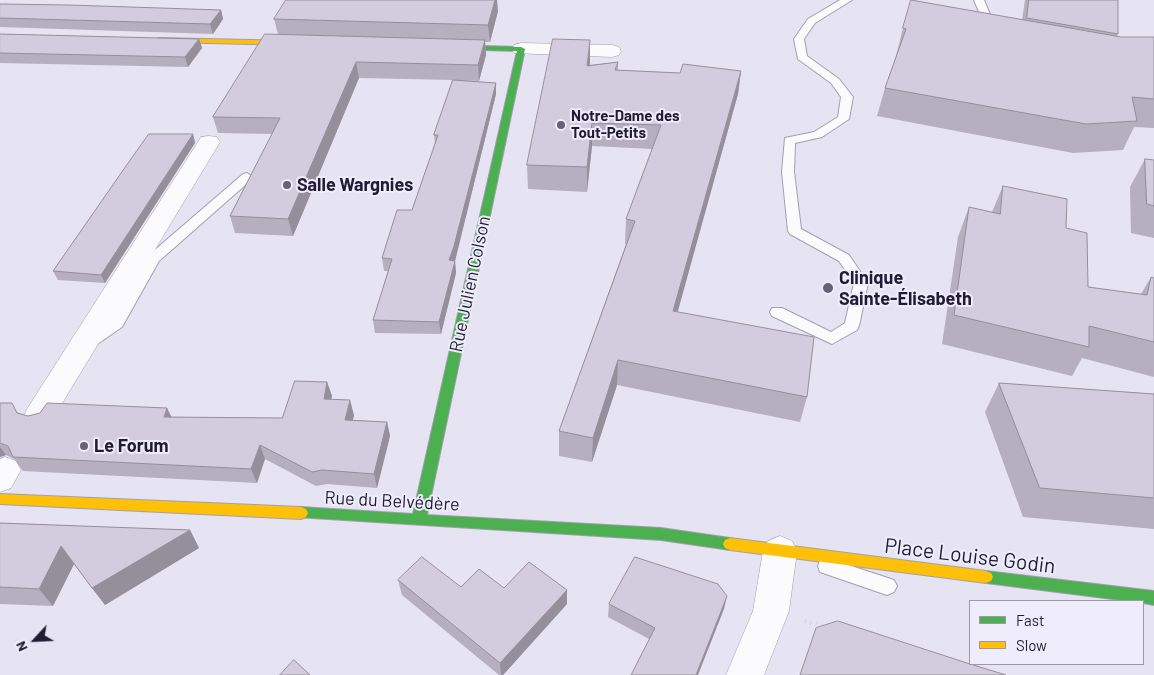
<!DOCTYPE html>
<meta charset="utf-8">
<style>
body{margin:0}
#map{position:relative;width:1154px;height:675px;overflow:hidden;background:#e6e4f3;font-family:Barlow,sans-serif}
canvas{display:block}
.legend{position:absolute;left:969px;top:600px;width:175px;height:65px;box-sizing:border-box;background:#efedfb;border:1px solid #9d99ab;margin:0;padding:6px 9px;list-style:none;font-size:15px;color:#211c34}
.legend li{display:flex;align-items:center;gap:10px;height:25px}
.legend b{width:25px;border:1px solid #9d99ab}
.north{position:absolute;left:10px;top:615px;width:50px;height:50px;-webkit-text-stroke:4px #efedfb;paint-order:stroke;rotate:245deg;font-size:14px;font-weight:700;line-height:20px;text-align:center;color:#211c34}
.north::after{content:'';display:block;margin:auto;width:18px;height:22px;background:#211c34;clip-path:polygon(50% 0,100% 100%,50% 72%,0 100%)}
</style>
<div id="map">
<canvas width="1154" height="675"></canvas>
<ul class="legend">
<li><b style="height:6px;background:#4caf50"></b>Fast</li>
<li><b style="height:6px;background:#ffc107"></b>Slow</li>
</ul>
<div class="north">N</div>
</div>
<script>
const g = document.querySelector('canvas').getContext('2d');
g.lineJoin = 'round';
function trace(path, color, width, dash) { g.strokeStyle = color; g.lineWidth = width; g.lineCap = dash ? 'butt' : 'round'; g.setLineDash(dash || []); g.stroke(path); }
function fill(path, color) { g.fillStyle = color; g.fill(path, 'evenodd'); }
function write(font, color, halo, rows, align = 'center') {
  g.font = font + ' Barlow,sans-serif'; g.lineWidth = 4; g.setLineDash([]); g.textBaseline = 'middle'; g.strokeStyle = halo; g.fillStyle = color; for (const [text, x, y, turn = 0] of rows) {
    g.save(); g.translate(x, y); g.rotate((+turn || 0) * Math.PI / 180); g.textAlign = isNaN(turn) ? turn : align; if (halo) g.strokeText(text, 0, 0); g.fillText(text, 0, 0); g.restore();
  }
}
const path = new Path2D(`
 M805 621 825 627`);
const lane = new Path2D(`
 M840 0H852L815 23 804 39 807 56 839 79 853 97 849 119 822 137 795 143 794 172 801 229 849 255 868 283 859 326 857 330 832 344 772 316 770 312 772 308H782L831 332 845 323 854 283 839 261 790 234 788 231 782 172 785 138 814 132 838 117 841 97 831 83 798 59 794 39 808 19Z
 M974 0H984L997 31 996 33 992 34 987 31Z
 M247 173 253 177 251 180 159 261 122 327 96 345 91 346 86 345 83 341 86 337 112 319 149 255 243 174Z
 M827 558 894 580 897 586 894 592 887 595 820 572 818 566 820 560Z`);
const street = new Path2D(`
 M521 43 612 45 619 47 621 51 619 55 612 57 514 53 512 49 514 45Z
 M209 136 217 137 220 142 49 425 38 428 27 425 23 417 27 409 198 142 201 137Z
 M5 457 16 461 21 470 11 488 0 492V459Z
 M780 536 792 541 797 551 789 611 764 675H726L753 611 763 551 768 541Z`);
const fast = new Path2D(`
 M446 45 521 47 525 49 427 515 661 528 730 538 735 540 737 544 735 548 730 550 661 540 296 517 294 513 296 509 301 507 413 514 517 51 449 49H446Z
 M986 571 1154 591V605L1143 603V601H1128L986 583 981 581 979 577 981 573Z`);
const slow = new Path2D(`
 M158 38 298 41 302 43 298 45 161 42 157 40Z
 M0 494 301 507 306 509 308 513 306 517 301 519 0 504Z
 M730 538 986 571 991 573 993 577 991 581 986 583 730 550 725 548 723 544 725 540Z`);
const wall = new Path2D(`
 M1025 0H1118V34L1117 36 1121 37H1154V128L1134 127 1123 150 1073 153 877 116 885 88 896 56 903 28 1022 20Z
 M0 4 221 10 223 19 213 34 0 27Z
 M498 11 490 42H485L486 55 479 81 461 80 496 83V94L455 261 456 273 441 334 375 333 373 320 388 271H384L382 258 412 210 435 144 434 135 453 80 359 78 293 236 235 233 230 216 272 134 218 133 213 117 278 34 274 19Z
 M0 34 199 39 202 48 188 67 0 63Z
 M618 62V70L680 73 741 71 738 94 677 312 807 397 800 422 617 385 592 462 559 456V431L626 244H625L626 219 652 149 592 146 587 192 528 189 527 165 589 65Z
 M193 134 195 143 105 283 58 280 53 271Z
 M1145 159 1154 160V238L1131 233 1130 187Z
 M1003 186 1066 228 1088 287 1141 294 1151 277 1154 278V377L1082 358 1072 376 942 344 958 237 969 207 992 212Z
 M327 382 332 396 331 400 354 415 353 420 387 422 390 436 377 488 327 484 316 486 265 459 257 483 23 471 14 459 6 455 0 457V403L19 413 28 416 167 408 171 417 282 418Z
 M999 383 1154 394V529L1023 517 985 412Z
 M0 523 190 530 199 548 105 605 74 564 53 606 0 604Z
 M398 580 461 587 567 590V604L503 675H499L402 595Z
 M609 604 724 609 649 639 608 617Z`);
const shadedWall = new Path2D(`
 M495 0H497L498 11 490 42 488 25Z
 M221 10 223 19 213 34 210 24Z
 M199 39 202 48 188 67 185 57Z
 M485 40 486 55 479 81 478 65Z
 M590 40V63L587 89V66Z
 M356 62 359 78 293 236 288 219Z
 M741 71 738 94 671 336 673 311Z
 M496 83V94L455 261 456 273 441 334 439 322 449 260Z
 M592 123V146L587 192V167Z
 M193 134 195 143 105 283 101 275Z
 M618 360 617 385 592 462 593 438Z
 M327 382 332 396 328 413 324 399Z
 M350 400 354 415 349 434 345 420Z
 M167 408 174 422 164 417Z
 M387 422 390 436 377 488 374 474Z
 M260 445 265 459 257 483 251 469Z
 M0 447 6 455 0 457Z
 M190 530 199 548 105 605 92 588Z
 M61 546 74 564 53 606 39 589Z
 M567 590V604L503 675H501L500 663Z
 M727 596 724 609 698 675H696Z`);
const building = new Path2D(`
 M286 0H495L488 25 274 19Z
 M911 0 1121 37H1154V99L1132 97 1137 121 1086 124 885 88 906 29 903 28Z
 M1029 0H1118V34L1027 18Z
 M0 4 69 5 221 10 210 24 0 18Z
 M0 34 199 39 185 57 0 53Z
 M265 34 485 40 478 65 356 62 288 219 230 216 280 118 213 117Z
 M553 39 590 40 587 66 618 62 615 70 680 73 683 64 741 71 673 311 814 337 807 397 618 360 593 438 559 431 635 221 626 219 661 125 592 123 587 167 527 165Z
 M453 80 496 83 454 246 449 260 455 261 439 322 373 320 392 259 382 258 397 210H412L438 135H434Z
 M149 134H193L101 275 53 271 126 166Z
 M1145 159 1154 160V206L1147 204Z
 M1003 186 1067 199 1066 228 1087 233 1088 287 1147 295 1151 277 1154 278V342L1089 326V347L954 315 969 207 1000 214Z
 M295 381 327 382 324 399 350 400 345 420 387 422 374 474 322 470 312 472 260 445 251 469 13 457 8 446 0 443V403H12L17 413 28 416 40 413 47 403 167 408 164 417 282 418Z
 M999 383 1154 394V498L1040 488Z
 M0 523 190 530 92 588 61 546 39 589 0 587Z
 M422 557 461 587 479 569 504 588 529 562 567 590 500 663 398 580Z
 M635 557 718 584 727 596 696 675H631L655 628 609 604Z
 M838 621 970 664 1006 675H800L816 628Z
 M294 660 310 675H280Z`);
const markers = [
 [561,125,5,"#666277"],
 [287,185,5,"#666277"],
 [828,288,6,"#666277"],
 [84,446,5,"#666277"]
];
const farPoinames = [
 ["Notre-Dame des",571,116],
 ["Tout-Petits",571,133]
];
const poiNames = [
 ["Salle Wargnies",297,185],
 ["Clinique",839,278],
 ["Sainte-Élisabeth",839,299],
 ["Le Forum",94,446]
];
const streetNames = [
 ["Rue Julien Colson",470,284,-78],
 ["Rue du Belvédère",392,501,3]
];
const nearStreetnames = [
 ["Place Louise Godin",970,556,7]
];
trace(lane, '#a29fb0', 2);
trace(street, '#a29fb0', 1);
trace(fast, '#a29fb0', 2);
trace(slow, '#a29fb0', 2);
trace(path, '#d4d3d9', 4, [1, 4.5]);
fill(lane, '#fbfbfd');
fill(street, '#fbfbfd');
fill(fast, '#4caf50');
fill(slow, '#ffc107');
fill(wall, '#b5afbf');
fill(shadedWall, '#948f9b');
fill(building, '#d3ccde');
trace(building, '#948f9b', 1);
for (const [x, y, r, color] of markers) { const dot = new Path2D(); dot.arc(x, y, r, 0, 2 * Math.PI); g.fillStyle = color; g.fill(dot); trace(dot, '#efedfb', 2); }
write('bold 15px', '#211c34', '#efedfb', farPoinames, 'left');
write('bold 18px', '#211c34', '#efedfb', poiNames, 'left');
write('18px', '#211c34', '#efedfb', streetNames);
write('21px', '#211c34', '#efedfb', nearStreetnames);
</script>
